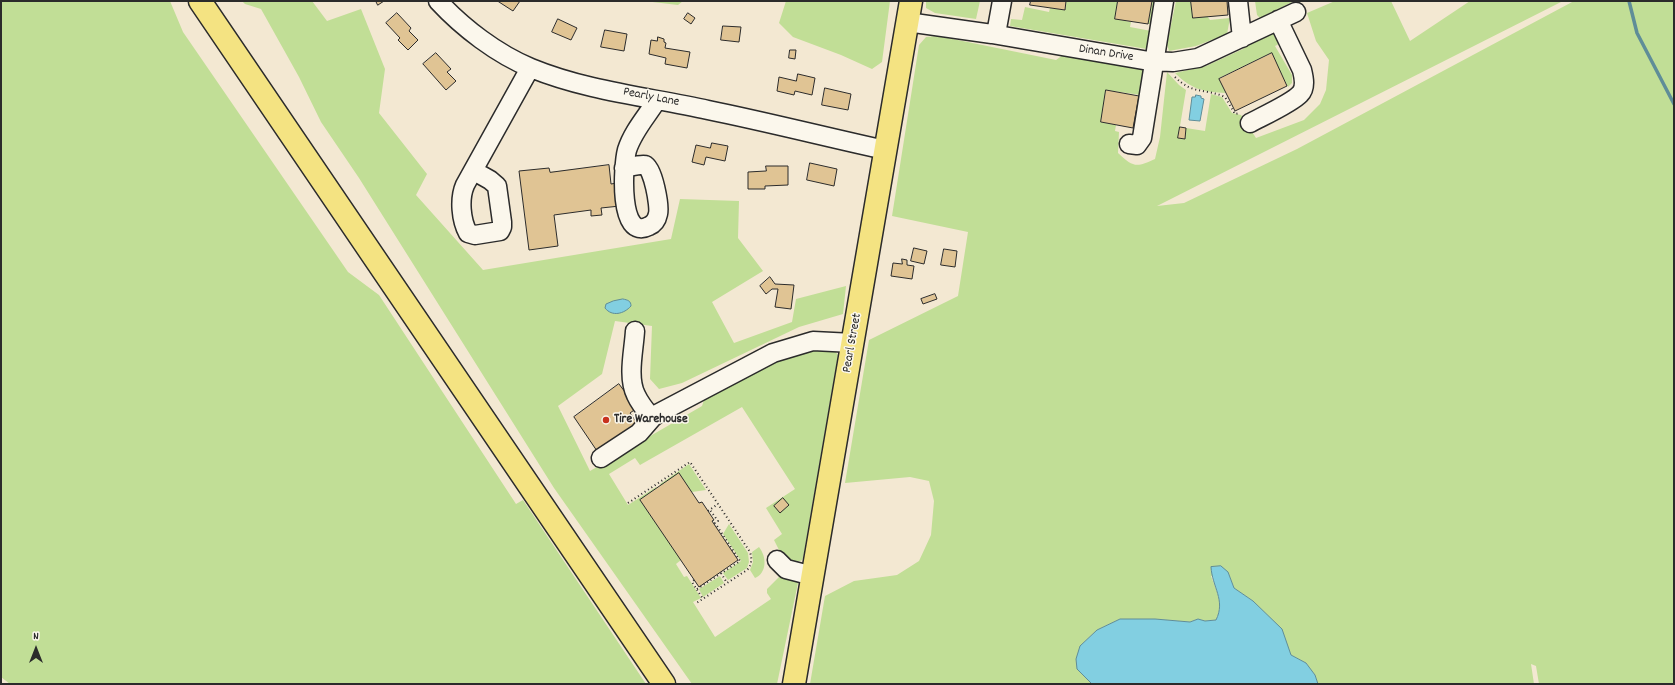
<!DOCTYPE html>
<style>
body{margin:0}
#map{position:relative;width:1675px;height:685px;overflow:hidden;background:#f3e8d2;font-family:Dekko,sans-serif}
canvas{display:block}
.frame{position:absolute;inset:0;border:2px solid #2b2b2b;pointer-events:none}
.north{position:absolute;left:16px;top:629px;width:40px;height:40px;-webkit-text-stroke:3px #fbf7ec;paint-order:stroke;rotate:0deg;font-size:11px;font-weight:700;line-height:16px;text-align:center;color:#2b2b2b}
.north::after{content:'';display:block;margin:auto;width:14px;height:18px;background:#2b2b2b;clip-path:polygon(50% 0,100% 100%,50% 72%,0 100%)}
</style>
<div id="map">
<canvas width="1675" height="685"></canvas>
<div class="frame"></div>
<div class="north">N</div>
</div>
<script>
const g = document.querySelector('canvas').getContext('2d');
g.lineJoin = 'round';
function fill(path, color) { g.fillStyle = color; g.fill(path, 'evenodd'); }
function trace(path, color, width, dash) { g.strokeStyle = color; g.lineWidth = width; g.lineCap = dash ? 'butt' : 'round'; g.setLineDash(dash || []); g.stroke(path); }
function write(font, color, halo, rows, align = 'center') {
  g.font = font + ' Dekko,sans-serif'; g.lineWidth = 3; g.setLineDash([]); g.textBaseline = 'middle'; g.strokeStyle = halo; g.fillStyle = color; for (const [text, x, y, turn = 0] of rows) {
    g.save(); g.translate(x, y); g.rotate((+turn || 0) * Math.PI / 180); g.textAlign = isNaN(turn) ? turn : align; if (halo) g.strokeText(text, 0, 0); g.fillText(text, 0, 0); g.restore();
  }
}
const green = new Path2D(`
 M1 1H170L183 32 348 272 379 295 516 504 523 500 646 684H10L1 677Z
 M242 1H312L327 21 361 9 385 69 379 113 427 174 416 195 483 270 671 239 680 199 739 201 738 238 763 271 712 302 734 343 792 322 796 299 846 286 843 314 799 327 682 383 659 389 650 379 652 326 615 321 602 374 558 406 590 471 702 406 706 394 778 360 810 349 834 350 838 355 803 558 802 560 793 564 782 556 774 540 782 534 766 508 795 489 742 407 640 465 635 458 609 474 628 505 656 487 657 488 640 500 681 560 676 564 684 577 687 576 701 598 693 602 715 637 771 599 767 593V589L781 575 797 579 798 583 777 684H692L554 488 359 178 321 122 299 77 261 9 245 4Z
 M644 1H683L678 5Z
 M786 1H890L882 62 872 69 841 55 793 37 779 23Z
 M926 1H980L976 19 935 13 926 8Z
 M1066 1H1118L1115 19 1131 22 1130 27 1151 31 1150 46 1147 49 1010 26 1011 19 1022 20 1025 7 1049 12 1050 8 1065 10Z
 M1152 1H1156L1152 24H1148Z
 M1176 1H1191L1193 18 1207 16 1210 20 1230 18 1227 34 1196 46 1169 51 1167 44Z
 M1255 1H1294L1260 18 1257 15Z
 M1335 1H1391L1410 41 1470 1H1563L1157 206 1184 203 1297 149 1574 1H1674V684H1539L1536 666 1531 664 1534 684H1318L1315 675 1306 663 1291 655 1281 629 1253 601 1234 588 1228 572 1211 576C1217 592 1224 604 1216 620L1205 621 1198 619 1190 622 1155 619H1120L1097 630 1080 646 1077 669 1092 684H810L825 596 854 581 897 575 919 561 931 535 934 501 929 481 910 477 845 483 869 340 958 296 968 232 892 216 919 45 926 37 938 36 1056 60 1063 55 1144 69 1141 95 1106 90 1101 122 1116 125 1115 131 1119 132 1118 153C1133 167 1136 168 1155 159L1160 137 1167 72 1179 85 1186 90 1178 138 1185 139 1186 128 1205 131 1211 94 1222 97 1232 113 1241 115 1256 138 1304 120 1320 104 1326 90 1329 60 1316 41 1307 13Z
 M1272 33 1276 34 1283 42 1275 46 1292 75V83L1288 87 1271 53 1219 78 1226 93C1203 92 1191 89 1175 73L1206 66 1243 49 1251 42Z
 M689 464 706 490 692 492 679 474 661 486 660 484Z
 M729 524 748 553 749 562 747 568 728 580 723 573 741 561 723 534Z
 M759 547C767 557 767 573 755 578L750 570 753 562 752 552Z
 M720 576 724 583 703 597 699 589Z`);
const water = new Path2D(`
 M1196 95 1201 96V98L1204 99 1200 121 1189 120 1192 97H1195Z
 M623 299C628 300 631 301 631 306 624 314 612 317 605 308L606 304 613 301Z
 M1221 566 1228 572 1234 588 1253 601 1282 629 1291 655 1306 663 1315 675 1318 684H1092L1077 669 1076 659 1080 646 1097 630 1120 619H1155L1190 622 1198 619 1205 621 1216 620C1226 600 1212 587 1211 567Z`);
const stream = new Path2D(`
 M1629 1 1637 33 1674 104`);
const building = new Path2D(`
 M376 1H384L378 5Z
 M500 1H520L513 11 499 2Z
 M1031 1H1066L1065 10 1030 5Z
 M1118 1H1152L1148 24 1115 19Z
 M1191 1H1227L1228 15 1193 18Z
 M397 13 411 28 409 31 418 40 408 50 398 40 400 38 386 23Z
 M688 13 695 18 691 24 684 19Z
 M558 19 577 28 571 40 552 32Z
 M723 26 741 27 739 42 721 40Z
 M605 30 627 34 624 51 601 47Z
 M658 37 664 39V42L666 43 665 48 690 52 687 68 665 64 666 58 649 54 651 40 657 41Z
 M790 50H796L795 59 789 58Z
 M436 53 451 69 447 72 456 81 446 90 423 64Z
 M1272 53 1287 86 1235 111 1219 79Z
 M798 74 815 78 812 95 795 91 794 95 777 91 779 77 796 81Z
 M825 88 851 94 848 110 822 105Z
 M1106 90 1139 96 1133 128 1101 122Z
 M1180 127 1186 128 1185 139 1178 138Z
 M712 143 728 146 725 161 706 157 704 165 692 162 696 145 710 148Z
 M810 163 837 169 834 186 807 180Z
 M609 165 611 184 617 183 620 206 601 208 602 215 591 216V210L554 215 558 246 529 250 519 171 549 168 550 172Z
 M766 166H788V185L765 186V189H748V172L766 171Z
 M914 248 927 251 924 264 911 261Z
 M944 249 957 251 955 267 941 265Z
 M902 259 907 260V265L914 266 912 279 891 276 893 263 902 264Z
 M770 277 775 284 794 285 791 309 775 307 778 289H772L766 294 760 286Z
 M935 294 937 299 923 304 921 299Z
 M619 384 637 408 630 413 637 423 597 451 574 417Z
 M679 473 699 503 702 502 714 520 712 521 738 560 699 587 640 500Z
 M783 498 789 505 780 513 774 506Z`);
const path = new Path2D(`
 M1175 77C1193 95 1205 88 1225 97L1235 114 1240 113
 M628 503 690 462 750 552C752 558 752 565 747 570L695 604
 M708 511 718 504
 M721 573 727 583
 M694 580 692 582 703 599
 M697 589 740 561 715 523 718 521 710 510`);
const minor = new Path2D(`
 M438 1C463 28 497 54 531 68 587 91 649 97 708 110 767 122 826 137 885 150
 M1238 1 1242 38
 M907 22 992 34 1149 61 1173 62 1198 58 1296 12
 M996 34 1002 1
 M1250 123C1261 117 1292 103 1300 94 1306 88 1304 78 1302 70L1278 20
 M1129 144 1137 145 1142 138 1164 1
 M624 168C630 167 640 164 645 165 653 168 660 206 658 214 657 219 654 224 649 226 618 242 623 165 627 150 633 131 647 116 657 100
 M474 171 490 180 497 186 502 222V227L500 231 475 235 468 233C461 220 459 199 465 185L530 68
 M635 331C634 350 627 377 636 395 640 404 646 411 652 418
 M601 458 639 433 652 418 657 414 773 353 813 341 853 343
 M777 560 786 569 813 576`);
const major = new Path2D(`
 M794 684 911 1`);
const highway = new Path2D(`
 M200 1 664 684`);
const markers = [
 [606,420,4,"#c8321e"]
];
const streetNames = [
 ["Dinan Drive",1106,54,9],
 ["Pearly Lane",651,98,11],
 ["Pearl Street",853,343,-80]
];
const poiNames = [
 ["Tire Warehouse",614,420]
];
fill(green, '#c1de96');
fill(water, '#82cfe1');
trace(water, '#5f8d98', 1);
trace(stream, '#5f8d98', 3.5);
fill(building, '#e0c494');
trace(building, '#2b2b2b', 1);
trace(minor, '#2b2b2b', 21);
trace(major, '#2b2b2b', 25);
trace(highway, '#2b2b2b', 25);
trace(path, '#2b2b2b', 2, [1, 3]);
trace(minor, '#fbf7ec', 18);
trace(major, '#f4e382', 22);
trace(highway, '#f4e382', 22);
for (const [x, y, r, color] of markers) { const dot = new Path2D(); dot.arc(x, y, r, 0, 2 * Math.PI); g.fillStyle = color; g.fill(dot); trace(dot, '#fbf7ec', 1.5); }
write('13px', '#2b2b2b', '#fbf7ec', streetNames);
write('bold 13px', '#2b2b2b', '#fbf7ec', poiNames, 'left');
</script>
